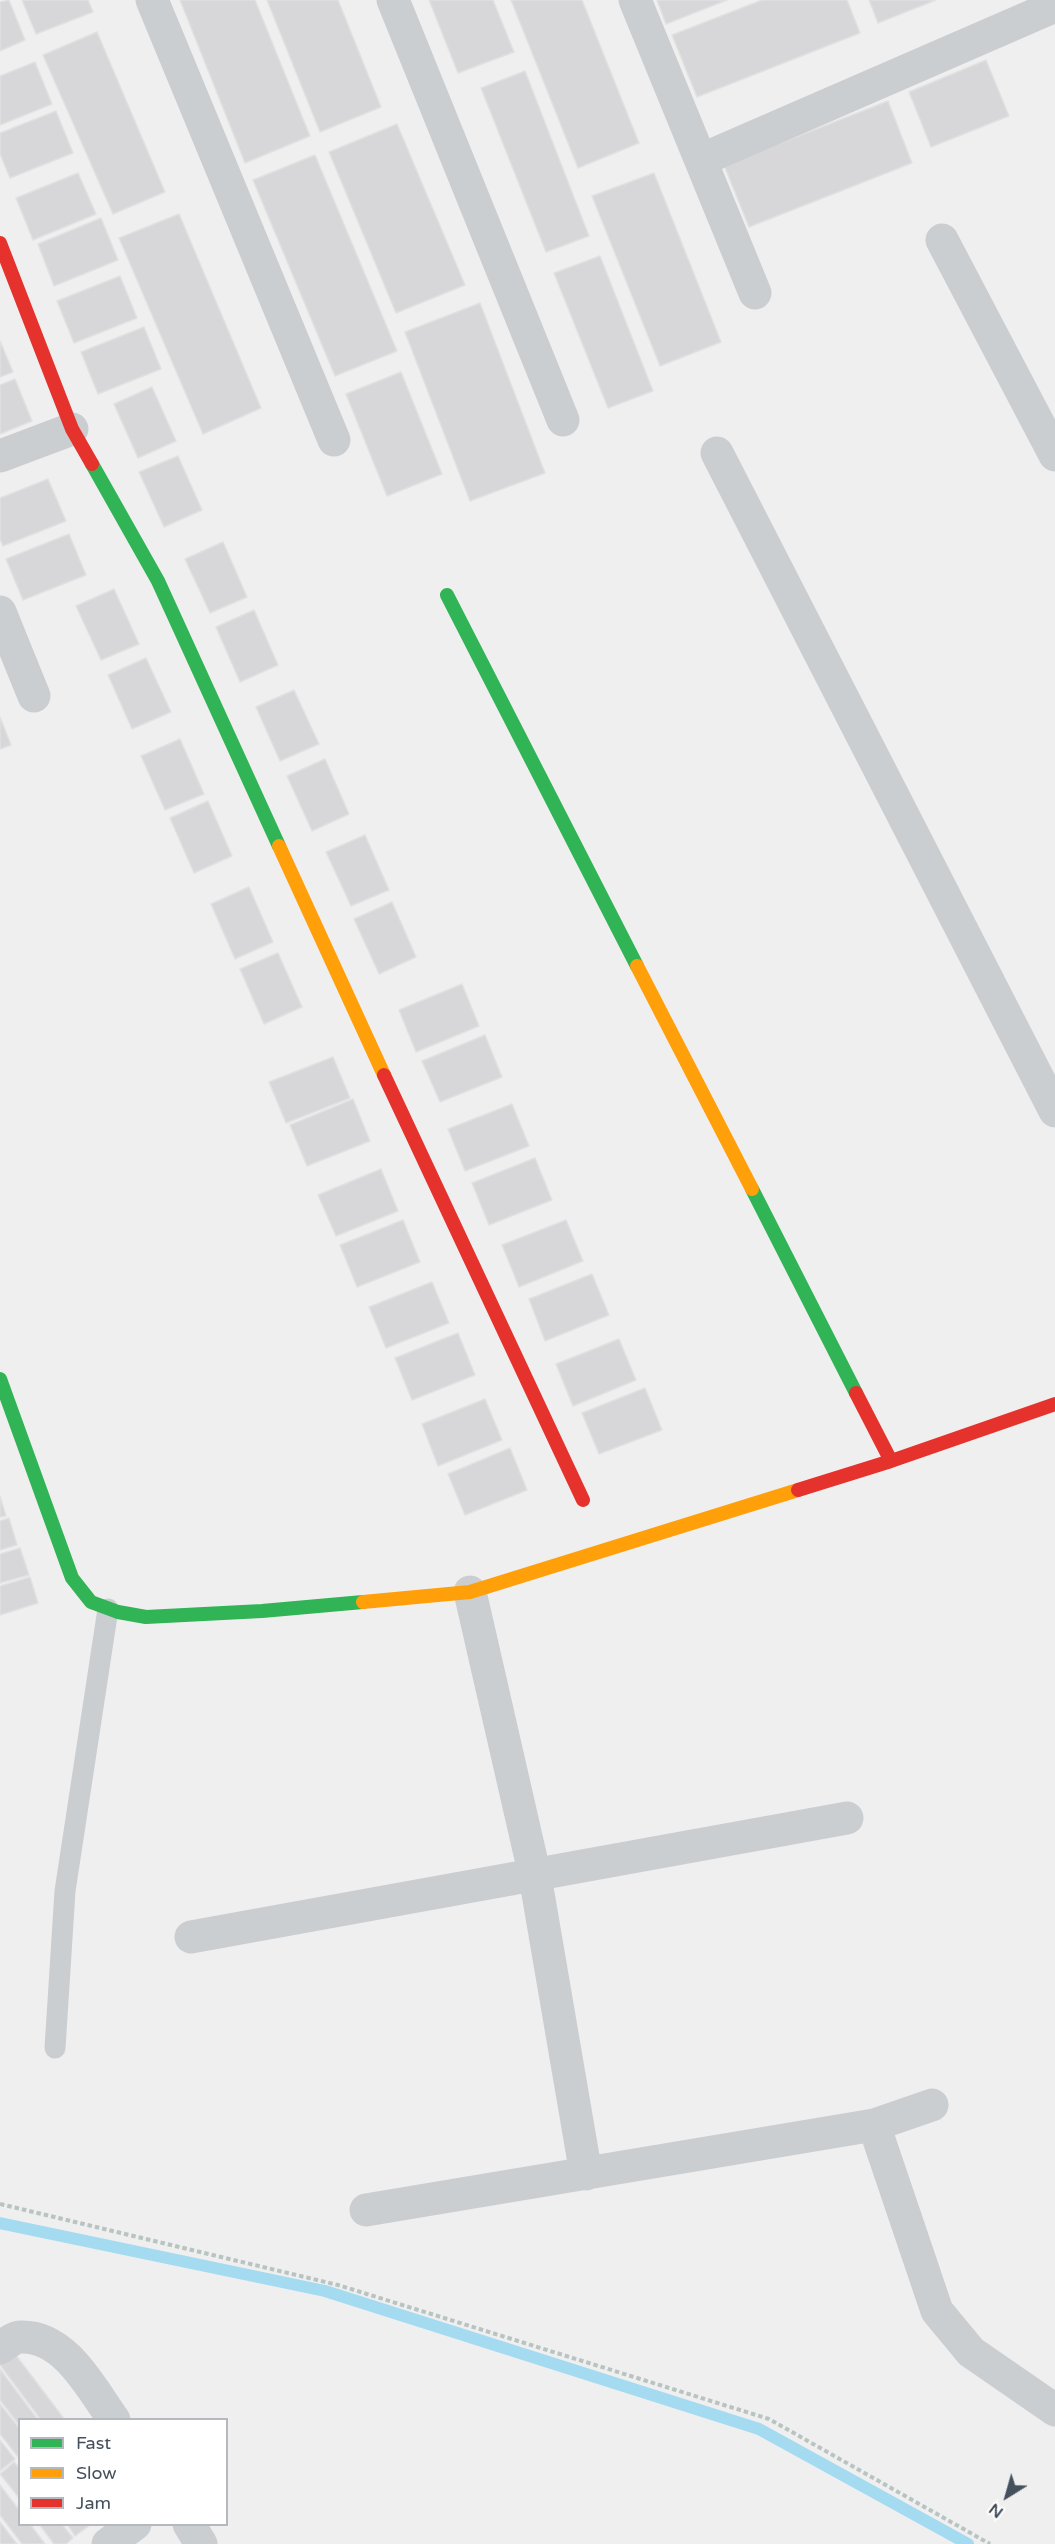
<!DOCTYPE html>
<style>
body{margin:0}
#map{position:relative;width:1055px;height:2544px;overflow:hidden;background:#f0efef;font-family:"Varela Round",sans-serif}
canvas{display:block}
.legend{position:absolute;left:18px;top:2418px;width:210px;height:108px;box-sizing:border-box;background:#fff;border:2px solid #b5b9be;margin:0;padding:8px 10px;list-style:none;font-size:18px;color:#45505d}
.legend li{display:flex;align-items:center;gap:12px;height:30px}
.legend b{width:30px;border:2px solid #b5b9be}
.north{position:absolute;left:977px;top:2466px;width:60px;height:60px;-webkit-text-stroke:4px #fff;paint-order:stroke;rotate:217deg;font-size:16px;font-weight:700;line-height:24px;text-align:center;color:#45505d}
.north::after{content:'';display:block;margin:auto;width:21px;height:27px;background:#45505d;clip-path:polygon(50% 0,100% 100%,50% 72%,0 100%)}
</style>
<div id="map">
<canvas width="1055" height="2544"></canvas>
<ul class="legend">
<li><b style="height:8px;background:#30b455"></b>Fast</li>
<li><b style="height:8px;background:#ff9f0a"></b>Slow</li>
<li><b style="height:8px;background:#e5322d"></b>Jam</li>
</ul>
<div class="north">N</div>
</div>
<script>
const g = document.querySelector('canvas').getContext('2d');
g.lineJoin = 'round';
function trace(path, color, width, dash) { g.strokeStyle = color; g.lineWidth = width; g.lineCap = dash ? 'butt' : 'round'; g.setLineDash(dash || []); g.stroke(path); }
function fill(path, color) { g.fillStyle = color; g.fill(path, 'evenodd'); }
const stream = new Path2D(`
 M0 2223 325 2291 759 2429 968 2544`);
const building = new Path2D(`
 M9 0 25 40 0 51V2Z
 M22 0H88L93 12 36 34Z
 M180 0H255L310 136 245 163Z
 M267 0H338L381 107 320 132Z
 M429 0H493L514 52 458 73Z
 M511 0H582L639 143 578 168Z
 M657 0H727L666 24Z
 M762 0H847L860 33 697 97 672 35Z
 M869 0H936L878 23Z
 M97 32 165 192 113 214 43 55Z
 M986 60 1009 116 931 147 909 92Z
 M35 62 52 104 0 125V76Z
 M525 71 589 236 546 252 481 88Z
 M888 101 912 163 749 227 724 165Z
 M56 111 73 153 10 178 0 154V133Z
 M397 124 465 285 396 313 329 152Z
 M315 155 397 351 335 376 253 180Z
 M78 173 96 214 33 240 16 198Z
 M654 173 721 342 660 366 592 196Z
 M179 214 261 408 203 434 119 238Z
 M101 218 118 260 54 286 38 244Z
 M600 256 653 391 608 408 554 273Z
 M120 276 137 318 74 343 57 301Z
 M480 303 545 473 470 501 405 332Z
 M144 327 161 369 98 394 81 352Z
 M0 341 13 372 0 377Z
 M401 372 442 474 387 496 346 394Z
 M15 379 32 421 0 434V385Z
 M152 387 176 441 138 458 114 404Z
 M178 456 202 510 164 527 139 472Z
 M48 479 66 521 3 546 0 539V498Z
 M69 534 86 575 23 600 6 559Z
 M223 542 247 597 210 613 185 559Z
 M114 589 139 644 101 660 76 606Z
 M254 610 278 665 240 682 216 627Z
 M146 658 171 712 132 729 108 675Z
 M294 690 319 744 280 761 256 707Z
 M0 717 11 745 0 749Z
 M180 739 204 794 165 810 141 756Z
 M325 759 349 814 312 831 287 776Z
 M208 801 232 856 194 873 170 818Z
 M365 835 389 890 351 906 326 852Z
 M249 887 273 942 235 959 211 904Z
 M392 902 416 957 379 974 354 919Z
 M278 953 302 1007 264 1024 240 969Z
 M462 984 479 1026 416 1052 399 1010Z
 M485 1035 502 1077 440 1102 422 1061Z
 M333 1057 350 1098 286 1123 269 1082Z
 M353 1099 370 1141 307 1166 290 1125Z
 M512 1104 529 1146 465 1171 448 1129Z
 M535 1158 552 1200 489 1225 472 1183Z
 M381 1169 398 1211 336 1236 318 1195Z
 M403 1220 420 1262 357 1287 340 1245Z
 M566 1220 583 1261 519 1287 502 1245Z
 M592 1274 609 1315 545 1341 529 1299Z
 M432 1282 449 1323 386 1348 369 1307Z
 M458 1333 475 1375 412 1400 395 1358Z
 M619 1339 636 1380 573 1406 556 1364Z
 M645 1388 662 1430 599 1454 582 1413Z
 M485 1399 502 1440 438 1466 422 1424Z
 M510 1448 527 1490 465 1515 448 1474Z
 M0 1496 6 1516 0 1517Z
 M9 1518 17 1545 0 1550V1521Z
 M20 1548 29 1575 0 1583V1554Z
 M30 1577 38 1603 0 1615V1586Z
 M9 2346 65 2420H41L0 2365V2353Z
 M0 2369 38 2420H20V2426L0 2400Z
 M0 2404 20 2429 18 2457 0 2434Z
 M0 2440 15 2459 0 2471Z
 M14 2462 20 2469V2499L0 2474Z
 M0 2485 20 2511V2524H30L45 2544H22L0 2515Z
 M0 2522 17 2544H0Z
 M39 2524H62L73 2538 66 2544H54Z
 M67 2524H90V2525L75 2536Z`);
const path = new Path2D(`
 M0 2204 338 2285 769 2419 990 2544`);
const lane = new Path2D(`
 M55 2048 65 1891 108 1609`);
const street = new Path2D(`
 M152 0 334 440
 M393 0 563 420
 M635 0 755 293
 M701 160 1055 6
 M942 240 1055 455
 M717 453 1055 1111
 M0 456 72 429
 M0 612 34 696
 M470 1592 535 1876 586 2174
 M191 1937 847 1818
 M874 2125 932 2105
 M366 2210 874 2125 937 2311 971 2352 1055 2410
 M0 2348C6 2344 14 2337 20 2337 65 2335 91 2388 114 2420
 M189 2524 201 2544
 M108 2544 135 2524`);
const fast = new Path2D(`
 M92 464 158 581 279 846
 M447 595 637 966
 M752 1189 856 1393
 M0 1379 72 1578 91 1602 118 1612 146 1617 262 1611 363 1602`);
const slow = new Path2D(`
 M279 846 384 1075
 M637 966 752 1189
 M363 1602 470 1592 798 1490`);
const jam = new Path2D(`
 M0 243 72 429 92 464
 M384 1075 583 1500
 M856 1393 891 1461
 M798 1490 891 1461 1055 1404`);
trace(stream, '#a4dbf0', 12);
fill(building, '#d7d7d9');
trace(building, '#e1e1e2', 1.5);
trace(path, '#b8c4c2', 4, [4.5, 3]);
trace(lane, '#cbced1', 21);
trace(street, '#cbced1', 33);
trace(fast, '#30b455', 14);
trace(slow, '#ff9f0a', 14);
trace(jam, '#e5322d', 14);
</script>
